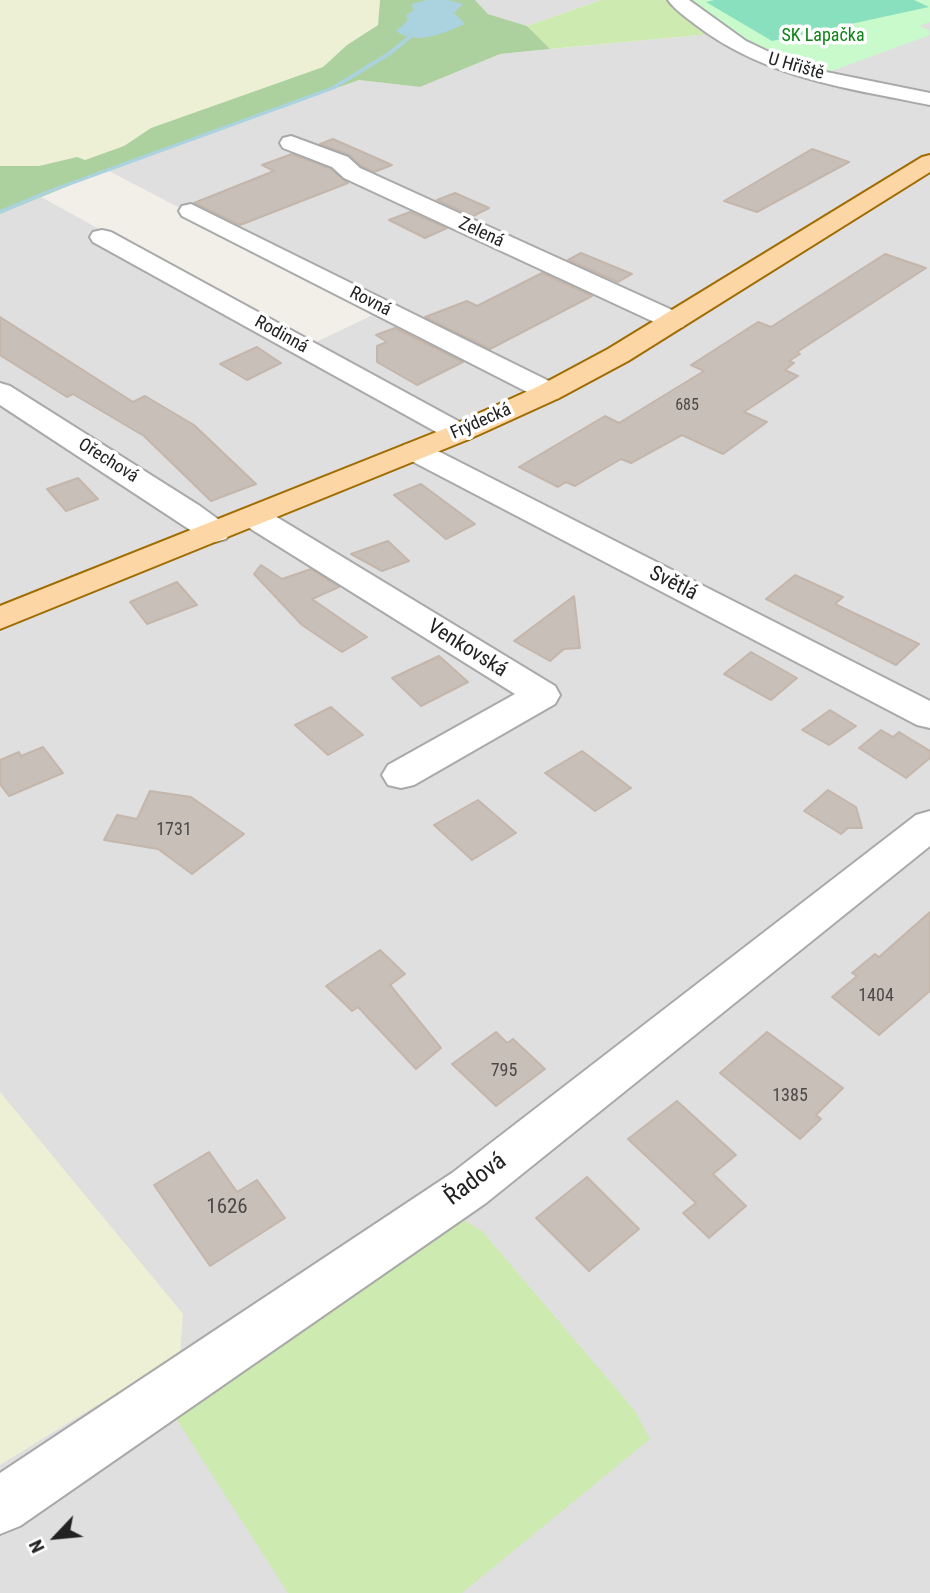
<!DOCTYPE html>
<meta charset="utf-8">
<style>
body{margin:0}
#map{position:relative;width:930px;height:1593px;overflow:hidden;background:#f2efe9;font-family:"Roboto Condensed",sans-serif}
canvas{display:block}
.north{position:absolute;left:21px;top:1502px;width:70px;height:70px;-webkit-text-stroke:5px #fff;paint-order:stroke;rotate:244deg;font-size:19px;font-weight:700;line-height:28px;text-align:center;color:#222}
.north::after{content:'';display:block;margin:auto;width:24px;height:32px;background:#222;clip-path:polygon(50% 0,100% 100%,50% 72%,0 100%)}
</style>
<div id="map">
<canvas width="930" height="1593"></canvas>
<div class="north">N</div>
</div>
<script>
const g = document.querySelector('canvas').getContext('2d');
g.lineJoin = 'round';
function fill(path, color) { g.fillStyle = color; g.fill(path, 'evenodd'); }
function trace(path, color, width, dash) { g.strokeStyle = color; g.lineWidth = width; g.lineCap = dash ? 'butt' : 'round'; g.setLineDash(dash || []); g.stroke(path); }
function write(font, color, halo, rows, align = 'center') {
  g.font = font + ' "Roboto Condensed",sans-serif'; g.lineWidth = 7; g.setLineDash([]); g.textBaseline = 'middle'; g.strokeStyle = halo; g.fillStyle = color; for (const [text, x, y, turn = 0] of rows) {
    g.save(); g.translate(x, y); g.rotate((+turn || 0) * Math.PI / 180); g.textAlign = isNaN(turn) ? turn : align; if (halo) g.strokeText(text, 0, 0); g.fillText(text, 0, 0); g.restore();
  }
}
const residential = new Path2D(`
 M475 0H601L527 26 488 14Z
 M666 0H930V1593H0V214L41 197 310 345 379 312 107 170 359 80 420 87 500 54 709 34Z`);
const farmland = new Path2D(`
 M0 0H380L378 25 347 45 323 67 151 128 124 146 85 160 77 157 39 166 5 167 0 166Z
 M0 1092 183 1314 180 1354 0 1465Z`);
const grass = new Path2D(`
 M601 0H666L710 34 550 49 527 26Z
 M462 1219 482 1231 635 1411 650 1439 462 1593H288L173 1414Z`);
const forest = new Path2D(`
 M380 0H475L488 14 527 26 550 49 500 54 420 87 359 80 102 172 0 214V166H39L77 157 85 160 124 146 151 128 323 67 347 45 378 25Z`);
const park = new Path2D(`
 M688 0H930V22L919 26 929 30 930 35 823 74 766 54 729 33Z`);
const pitch = new Path2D(`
 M714 0H914L929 7 772 41 706 2Z`);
const water = new Path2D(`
 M427 0H448L463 4 454 13 465 24C443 33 418 46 396 31L408 20 406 15 413 11 412 4Z`);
const stream = new Path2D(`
 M420 26 422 29 392 54 335 89 52 192 0 214V210L48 190 331 87 388 52Z`);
const building = new Path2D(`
 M333 139 392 165 374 172 361 166 349 155 320 144Z
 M812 149 849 162 757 212 724 201Z
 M292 154 331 169 348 183 240 225 194 203 274 171 262 165Z
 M455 193 489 208 473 216 437 200Z
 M410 212 447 228 425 238 389 220Z
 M581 253 632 274 618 282 568 260Z
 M885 254 926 268 797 352 800 354 789 361 794 363 785 370 798 376 744 412 767 422 723 454 682 435 631 463 621 459 575 486 566 482 558 487 519 467 605 416 619 423 704 371 691 365 758 322 771 327Z
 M542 273 592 296 490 349 425 317 467 301 477 306Z
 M0 317 133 402 145 396 194 425 256 484 211 501 144 436 73 394 67 397 0 355Z
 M395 328 463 362 417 385 377 362V346L387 342 376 335Z
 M257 347 281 363 247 380 220 364Z
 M78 478 98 499 66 511 47 489Z
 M421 484 475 524 446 539 394 495Z
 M388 541 409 561 382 571 351 554Z
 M261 565 282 579 311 569 339 587 312 599 367 637 342 652 302 625 254 574Z
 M795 575 843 597 835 604 919 644 896 665 766 599Z
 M177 582 197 605 147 624 130 602Z
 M574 596 580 648 564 649 550 661 514 641Z
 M751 652 797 678 771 700 724 674Z
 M439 656 468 682 421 706 392 678Z
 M331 707 363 735 328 755 295 725Z
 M830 710 856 726 829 745 802 730Z
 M881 730 893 737 899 732 930 751V758L906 778 859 748Z
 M43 747 63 773 9 796 0 784V760L19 752 21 756Z
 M582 751 631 788 595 811 545 773Z
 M828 790 856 807 862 828H848L841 834 804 811Z
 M150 791 191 797 244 834 192 874 158 849 104 840 117 815 137 819Z
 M478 800 516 833 472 860 434 825Z
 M930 912V991L879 1035 832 997 857 976 852 973 875 954 879 957Z
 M380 950 405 974 390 985 441 1048 416 1069 358 1007 352 1011 326 986Z
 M496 1032 507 1043 513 1039 545 1069 496 1106 452 1064Z
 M767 1032 843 1088 816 1115 821 1119 800 1139 720 1073Z
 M677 1101 736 1155 713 1174 746 1206 709 1238 683 1213 696 1203 628 1139Z
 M209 1152 237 1192 257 1180 285 1218 210 1266 154 1185Z
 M587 1177 639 1229 589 1271 536 1218Z`);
const minor = new Path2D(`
 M668 0H689L746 41 788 61 826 72 930 93V105C847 88 765 78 696 25 686 17 675 10 668 0Z
 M291 136 348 157 360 168 683 315 687 321 683 327 674 329 665 327 344 178 332 167 283 148 280 143 283 138Z
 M191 204 559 386 563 392 559 398 549 401 539 398 182 216 179 211 182 206Z
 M102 230 111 232 469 427 474 433 469 439 459 442 449 439 93 242 90 237 93 232Z
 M0 383 10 386 200 506 226 525 231 532 226 539 215 542 204 539 0 405Z
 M415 442 426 445 930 701V728L917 725 404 457 400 451 404 445Z
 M254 508 265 510 555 686 560 695 555 704 414 785 401 788 388 785 382 775 388 765 515 694 243 524 238 517 243 510Z
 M930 811V846L486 1203 20 1526 0 1534V1473L452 1173 916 815Z`);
const major = new Path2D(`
 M930 155V172L628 361 559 398 469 439 0 629V606L449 427 539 386 608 349 922 157Z`);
const farNumbernames = [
 ["685",687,406]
];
const farParknames = [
 ["SK Lapačka",823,36]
];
const farStreetnames = [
 ["U Hřiště",796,67,16],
 ["Zelená",481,233,25],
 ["Rovná",370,302,27],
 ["Rodinná",281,335,29],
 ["Frýdecká",481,422,-24],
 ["Ořechová",108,461,32]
];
const numberNames = [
 ["1731",174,830],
 ["1404",876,996],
 ["795",504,1071],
 ["1385",790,1096]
];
const streetNames = [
 ["Světlá",673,584,27],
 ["Venkovská",467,649,32]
];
const nearNumbernames = [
 ["1626",227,1208]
];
const nearStreetnames = [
 ["Řadová",476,1180,-37]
];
fill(residential, '#e0dfdf');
fill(farmland, '#eef0d5');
fill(grass, '#cdebb0');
fill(forest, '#add19e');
fill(park, '#c8facc');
fill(pitch, '#88e0be');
fill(water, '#aad3df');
fill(stream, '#aad3df');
fill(building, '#c7bfb8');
trace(building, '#c4b6ab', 2);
trace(minor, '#a9a9a9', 4);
trace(major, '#a06b00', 4);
fill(minor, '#fff');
fill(major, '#fcd6a4');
write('16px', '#4b4948', null, farNumbernames);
write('18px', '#0c8416', '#fff', farParknames);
write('18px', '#222', '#fff', farStreetnames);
write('18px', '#4b4948', null, numberNames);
write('21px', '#222', '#fff', streetNames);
write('21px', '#4b4948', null, nearNumbernames);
write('24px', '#222', '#fff', nearStreetnames);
</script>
